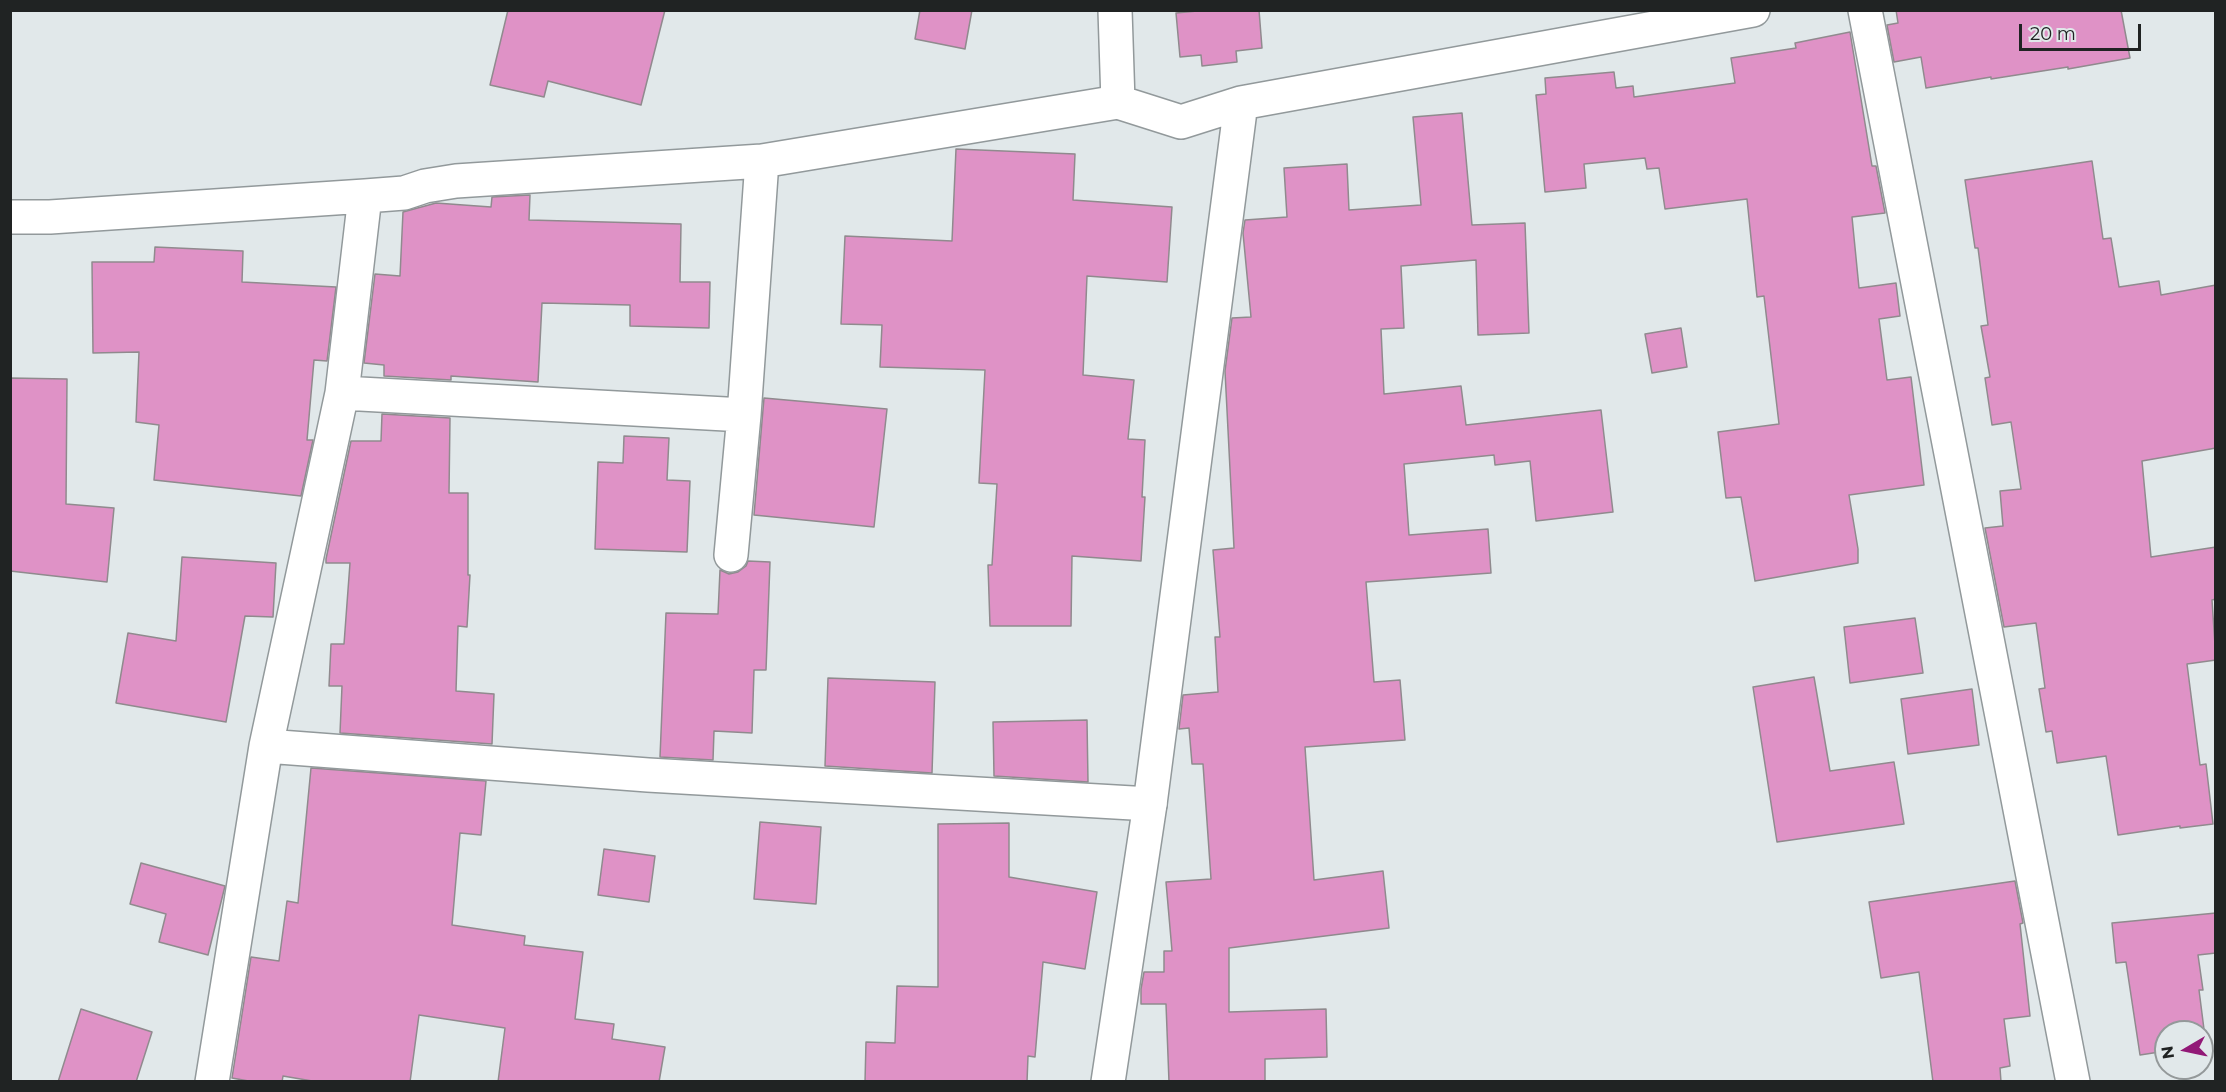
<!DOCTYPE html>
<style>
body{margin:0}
#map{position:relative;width:2226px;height:1092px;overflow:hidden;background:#e1e8ea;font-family:Montserrat,sans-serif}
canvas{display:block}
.frame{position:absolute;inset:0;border:12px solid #202323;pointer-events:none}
.north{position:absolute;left:2154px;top:1020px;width:60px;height:60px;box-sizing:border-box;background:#e1e8ea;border:2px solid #94999a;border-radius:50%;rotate:261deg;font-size:16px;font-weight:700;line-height:24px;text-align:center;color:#202323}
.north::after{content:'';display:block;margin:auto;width:21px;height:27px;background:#921977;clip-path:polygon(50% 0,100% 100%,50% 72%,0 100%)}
.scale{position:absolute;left:2019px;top:24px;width:122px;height:27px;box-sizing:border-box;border:3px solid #202323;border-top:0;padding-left:8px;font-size:18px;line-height:21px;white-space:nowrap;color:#202323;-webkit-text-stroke:4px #e1e8ea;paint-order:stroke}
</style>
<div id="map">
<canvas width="2226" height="1092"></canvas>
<div class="frame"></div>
<div class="north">N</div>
<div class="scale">20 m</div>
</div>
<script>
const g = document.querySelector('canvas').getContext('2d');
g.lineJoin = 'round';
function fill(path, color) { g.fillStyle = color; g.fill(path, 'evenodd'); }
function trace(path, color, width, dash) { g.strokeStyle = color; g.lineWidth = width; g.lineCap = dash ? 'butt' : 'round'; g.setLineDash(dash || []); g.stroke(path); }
const building = new Path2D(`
 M508 10H665L641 105 548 81 544 97 490 85Z
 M920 10H972L965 49 915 39Z
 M1208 10H1259L1262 48 1236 51 1237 62 1202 66 1201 55 1180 57 1176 13Z
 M1896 10H2121L2130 58 2068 69V67L1991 79V77L1926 88 1921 57 1894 62 1887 25 1898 23Z
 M1850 32 1872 166H1876L1885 213 1852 217 1859 288 1896 283 1900 316 1879 319 1887 380 1911 377 1924 485 1849 495 1858 549V563L1755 581 1741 497 1726 498 1718 432 1779 424 1764 296 1757 297 1747 199 1665 209 1659 168 1647 169 1645 158 1584 164 1586 188 1545 192 1536 95 1546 94 1545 78 1614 72 1616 88 1633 86 1634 97 1735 83 1731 58 1796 48 1795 43Z
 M1462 113 1472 225 1525 223 1529 333 1478 335 1476 260 1401 266 1404 328 1381 329 1384 394 1461 386 1466 425 1601 410 1613 512 1536 521 1530 461 1495 465 1494 455 1404 464 1409 535 1488 529 1491 573 1366 582 1374 682 1400 680 1405 740 1305 747 1314 880 1383 871 1389 928 1229 948V1012L1326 1009 1327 1057 1265 1059V1082H1169L1166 1004H1141V989L1144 972H1164V951H1172L1166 882 1211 879 1203 764H1192L1189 728 1179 729 1183 695 1218 692 1215 637H1220L1213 550 1234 548 1225 371 1232 318 1251 317 1243 233 1245 220 1287 217 1284 168 1347 164 1349 210 1421 205 1413 117Z
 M956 149 1075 154 1073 200 1172 207 1167 282 1087 276 1083 375 1134 380 1128 439 1145 440 1142 497H1145L1141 561 1072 556 1071 626H990L988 565H992L997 484 979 483 985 370 880 367 882 325 841 324 845 236 952 241Z
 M2092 161 2103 239 2111 238 2119 287 2159 281 2161 295 2216 285V448L2142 461 2151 557 2216 547V599L2212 600 2216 660 2187 664 2200 765 2206 764 2213 824 2180 828V826L2118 835 2106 756 2057 763 2052 731 2046 732 2039 689 2045 688 2036 623 2004 627 1985 528 2003 526 2000 491 2021 489 2011 422 1992 425 1985 378 1990 377 1981 326 1988 325 1978 248H1975L1965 180Z
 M530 195 529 220 681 224 680 282H710L709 328 630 326V305L542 303 538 382 451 376V380L384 376V365L364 363 375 274 400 276 403 212 436 203 491 207 492 197Z
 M155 247 243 251 242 282 336 287 327 361 314 360 307 440H313L301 496 154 480 159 425 136 422 139 352 93 353 92 262H154Z
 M1681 328 1687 367 1652 373 1645 334Z
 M10 378 67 379 66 504 114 508 107 582 10 571Z
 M764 398 887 409 874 527 754 515Z
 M382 414 450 418 449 493H468V575H470L467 627 458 626 456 691 494 694 492 744 340 733 342 686H329L331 644H344L350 563H326V559L351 441H381Z
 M624 436 669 438 667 480 690 481 687 552 595 549 598 462 623 463Z
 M182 557 276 563 273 617 245 616 226 722 116 703 128 633 176 641Z
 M748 561 770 562 766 670H754L752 733 714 731 713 760 660 757 666 613 718 614 720 570 729 574 738 572 746 566Z
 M1915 618 1923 673 1850 683 1844 627Z
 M1814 677 1830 771 1894 762 1904 824 1777 842 1753 687Z
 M828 678 935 682 932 773 825 766Z
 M1972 689 1979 745 1908 754 1901 699Z
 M1087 720 1088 782 994 776 993 722Z
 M311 768 486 781 481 835 460 833 452 925 525 936 524 945 583 952 575 1019 614 1024 612 1039 665 1047 659 1082H498L505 1028 419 1015 410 1082H318L283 1076 282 1082H254L232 1078 251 957 279 961 287 901 298 903Z
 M760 822 821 827 816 904 754 899Z
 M1009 823V877L1097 892 1085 969 1043 962 1035 1057 1028 1056 1027 1082H865L866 1042 895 1043 897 986 938 987V824Z
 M604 849 655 856 649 902 598 895Z
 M141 863 225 886 208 955 159 942 166 914 130 904Z
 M2015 881 2023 923 2020 924 2030 1016 2004 1019 2010 1066 2000 1068 2001 1082H1933L1919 972 1881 978 1869 902Z
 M2216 913V953L2198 955 2203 990H2199L2206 1045 2202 1046V1032H2166V1051L2140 1055 2126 962 2116 963 2112 923Z
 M81 1009 152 1032 136 1082H58Z`);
const street = new Path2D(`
 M1865 10 2073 1082
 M10 217H50L365 196 404 193 425 186 456 181 762 161 1118 102
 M342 393 744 415
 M731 555 744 415 762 161
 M266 746 648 775 1150 804
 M212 1082 266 746 342 393 365 196`);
const secondary = new Path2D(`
 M1115 10 1118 102 1181 122 1241 103 1753 10
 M1108 1082 1150 804 1241 103`);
fill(building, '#df92c6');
trace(building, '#908a8e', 1.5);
trace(street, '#92999b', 36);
trace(secondary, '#92999b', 36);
trace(street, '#fff', 33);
trace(secondary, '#fff', 33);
</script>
